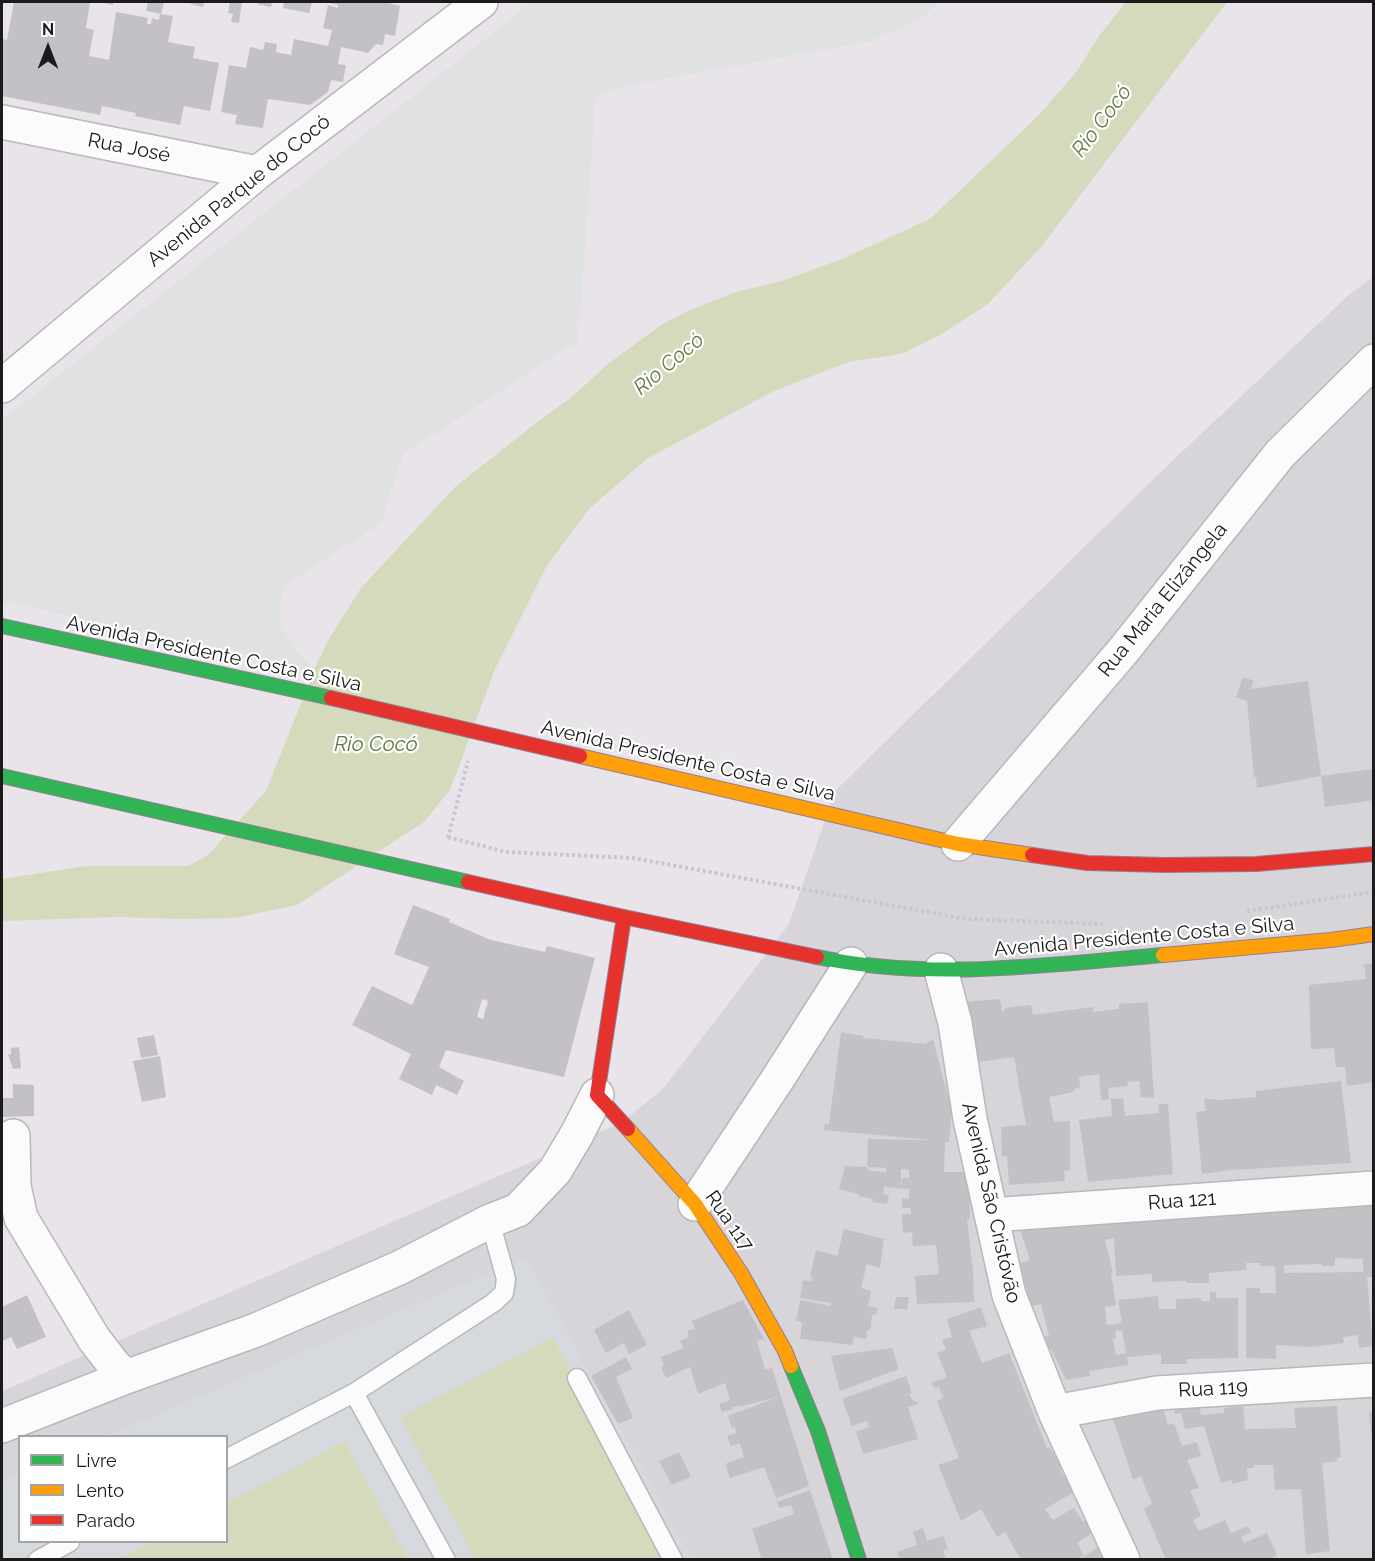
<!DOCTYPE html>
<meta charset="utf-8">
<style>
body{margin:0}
#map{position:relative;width:1375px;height:1561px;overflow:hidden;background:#e8e4ea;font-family:Raleway,sans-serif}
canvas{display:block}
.frame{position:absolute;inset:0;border:3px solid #1b1b1b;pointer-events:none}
.legend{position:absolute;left:18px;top:1435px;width:210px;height:108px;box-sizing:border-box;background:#fff;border:2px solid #a4a4a4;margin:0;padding:8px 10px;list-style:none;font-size:18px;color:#1b1b1b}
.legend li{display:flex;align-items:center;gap:12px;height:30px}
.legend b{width:30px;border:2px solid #a4a4a4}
.north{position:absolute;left:18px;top:18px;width:60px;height:60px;-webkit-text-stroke:4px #fff;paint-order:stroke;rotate:0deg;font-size:16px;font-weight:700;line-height:24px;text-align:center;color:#1b1b1b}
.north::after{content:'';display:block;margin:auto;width:21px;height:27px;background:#1b1b1b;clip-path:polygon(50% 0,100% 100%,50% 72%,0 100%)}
</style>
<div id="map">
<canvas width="1375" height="1561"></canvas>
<div class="frame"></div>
<ul class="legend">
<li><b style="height:8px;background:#30b455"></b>Livre</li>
<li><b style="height:8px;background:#ff9f0a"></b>Lento</li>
<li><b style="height:8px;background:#e5322d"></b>Parado</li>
</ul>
<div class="north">N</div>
</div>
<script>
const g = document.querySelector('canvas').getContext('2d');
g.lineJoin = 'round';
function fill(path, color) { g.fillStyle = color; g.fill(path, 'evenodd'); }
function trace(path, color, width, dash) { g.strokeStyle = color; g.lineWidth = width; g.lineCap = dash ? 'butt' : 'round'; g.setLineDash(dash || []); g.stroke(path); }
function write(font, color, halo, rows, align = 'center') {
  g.font = font + ' Raleway,sans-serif'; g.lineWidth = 4.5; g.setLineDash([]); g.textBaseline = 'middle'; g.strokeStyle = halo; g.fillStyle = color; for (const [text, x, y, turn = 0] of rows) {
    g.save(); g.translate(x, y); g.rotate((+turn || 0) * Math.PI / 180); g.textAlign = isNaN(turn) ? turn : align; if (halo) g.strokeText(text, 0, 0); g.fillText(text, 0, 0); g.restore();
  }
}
const residential = new Path2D(`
 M1373 277V1559H2V1391L621 1123 663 1089 789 924 835 791 1169 464 1351 293ZM20 1436H226V1542H20Z`);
const industrial = new Path2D(`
 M526 1257 692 1559H2V1482L19 1474 20 1542H226V1436H107Z`);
const plaza = new Path2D(`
 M532 2H938L924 16 872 41 641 83 596 95 578 341 403 454 381 523 286 585 281 597 279 622 294 648 314 669 2 601V420Z`);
const water = new Path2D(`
 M1126 2H1227L1041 247 988 304 940 335 901 354 848 362 774 391 648 458 590 508 546 567 495 669 450 790 424 822 297 905 235 918 179 919 119 917 2 921V879L86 866H188L207 856 266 791 317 663 330 637 361 588 455 487 540 420 573 396 608 364 661 325 690 310 736 292 782 281 842 259 930 219 1038 116 1077 71 1099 36Z
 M553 1337 670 1559H475L400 1417Z
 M345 1441 408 1559H118L152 1542H226L227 1503Z`);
const building = new Path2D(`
 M14 2H90L86 28 94 30 89 56 109 60 116 12 148 18 147 24H151L152 18 159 20 160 14 173 16 168 42 195 47 193 58 219 63 210 111 184 106 180 125 135 116 136 113 102 106 100 115 2 96V39L7 40Z
 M99 2H114L113 5Z
 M148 2H164L161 14 146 11Z
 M184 2H204L203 7Z
 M230 2H242L239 23 231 22 233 14 228 13Z
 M258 2H272L271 7 257 4Z
 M284 2H312L309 13 283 8Z
 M325 2H384L400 6 395 36 385 34 383 45 376 44 368 53 341 47 338 64 346 65 343 82 331 80 328 92 310 105 268 99 263 128 235 124 237 115 221 112 229 65 246 68 250 47 263 50 265 42 277 44 276 52 291 55 294 39 328 46 332 30 323 28 328 5 338 8V5Z
 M1243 677 1254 681 1251 689 1308 681 1321 776 1374 769V800L1325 807 1321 776 1257 788 1256 777H1254L1247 701 1236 697Z
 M413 905 450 919 449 922 491 940 545 952 547 946 595 958 564 1077 446 1050 439 1067 464 1081 457 1095 436 1085 432 1095 399 1079 411 1054 352 1025 372 986 412 1005 429 967 394 954ZM482 999 488 1001 483 1019 477 1017Z
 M1374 963V1082L1347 1086 1345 1067H1336L1334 1048 1311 1049 1309 985 1366 979 1364 965Z
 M1000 999 1002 1011H1005L1004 1008 1031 1005 1033 1015 1093 1007V1012L1119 1009V1004L1148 1002 1154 1098 1141 1097 1139 1081 1127 1082 1128 1086 1108 1088 1109 1099 1101 1100 1099 1074 1079 1077 1080 1088 1074 1089V1092L1049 1097 1054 1122 1070 1121V1170L1064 1171 1065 1181 1009 1185 1007 1156H1002L1001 1127 1026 1125 1014 1057 971 1063 963 1002Z
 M841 1032 863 1036V1038L925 1044 933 1039 952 1112 949 1142H945L944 1172H969L970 1219H967L973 1271 974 1302 917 1304 915 1276 939 1274 936 1245 913 1246 912 1232 903 1233 902 1214H911V1208H902V1198L909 1199V1189L884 1187 883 1194 889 1196 887 1204 872 1202 873 1199 859 1196V1194L839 1189 845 1166 867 1167V1169L872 1171 886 1172V1168L867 1167 868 1139 931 1140 824 1130 825 1124H829ZM901 1169 909 1170V1178H902L901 1187Z
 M154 1035 158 1055 141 1058 137 1038Z
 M19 1047 21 1068 13 1069 8 1055 11 1054V1048Z
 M160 1056 166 1097 142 1102 133 1061Z
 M1341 1081 1351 1163 1231 1170 1202 1174 1196 1112 1206 1111 1204 1099 1222 1100 1256 1097V1091Z
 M13 1084 34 1085V1116L2 1117V1098H13Z
 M1123 1098 1125 1116 1159 1113 1158 1104H1168L1173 1174 1088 1182 1079 1120 1112 1116 1111 1099Z
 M1374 1197V1277H1367L1373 1346 1359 1348 1358 1335 1343 1337 1344 1343 1311 1347 1276 1345V1359L1246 1358V1288H1260V1293H1276L1275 1266H1260V1263H1246V1270L1209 1273V1283H1186V1281L1152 1282V1274L1116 1276 1114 1238 1105 1240 1113 1273H1111L1116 1305 1105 1307 1107 1325 1122 1323 1118 1300 1158 1296 1159 1309H1176V1299L1201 1298V1301H1210V1292H1216V1298H1238V1358L1187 1359V1364H1161V1354L1127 1357 1128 1365 1089 1371 1090 1376 1066 1380 1051 1349 1044 1351 1041 1337 1049 1336 1041 1304 1031 1306 1020 1263 1030 1260 1018 1224ZM1335 1258 1363 1259V1272L1284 1273V1265L1322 1264V1266H1335ZM1122 1330 1126 1353 1116 1355 1113 1339H1116L1115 1331Z
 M844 1229 884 1239 880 1268 867 1264 861 1288 871 1291 868 1306 877 1308 876 1315H872L871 1328 869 1331 867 1330 866 1339 854 1337 852 1345 800 1339 802 1322 796 1321 800 1300 830 1306 831 1303 800 1298 803 1280 811 1282 812 1276H810L816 1250 837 1256Z
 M27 1295 46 1337 17 1349 11 1337 2 1341V1307Z
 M896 1297H909L907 1309H894Z
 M743 1300 764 1339 757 1341 765 1370 772 1368 809 1486 776 1498 764 1467 730 1478 725 1464 744 1457 740 1443 731 1446 727 1436 736 1433 735 1427 732 1428 728 1416 778 1397 742 1406 732 1407 733 1409 722 1412 719 1404 730 1400 725 1383 698 1394 690 1367 666 1378 661 1367 664 1366 661 1357 684 1348 680 1341 689 1337 687 1331 695 1329 692 1321Z
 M981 1307 987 1326 969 1331 982 1363 1009 1353 1047 1448 1050 1447 1062 1469 1060 1470 1074 1492 1045 1509 1053 1520 1074 1508 1083 1522 1087 1520 1094 1532 1077 1543 1084 1555 1076 1560H1021L1005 1532 997 1537 981 1509 961 1521 938 1465 959 1458 937 1401 943 1398 939 1387 934 1388 931 1383 947 1377 937 1353 946 1350 942 1340 952 1337 947 1319Z
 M629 1310 647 1345 629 1354 624 1343 606 1353 594 1330Z
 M892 1348 899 1369 840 1391 831 1356Z
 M626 1357 632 1369 616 1377 633 1418 618 1424 591 1376Z
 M906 1376 912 1393 909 1394 911 1397 914 1402 917 1401 918 1404 908 1407 918 1439 863 1454 856 1432 869 1427 867 1421 852 1426 842 1399Z
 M1196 1395 1201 1415 1224 1413V1408L1243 1406 1245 1429 1296 1428 1294 1408 1337 1406 1341 1457 1337 1458V1461L1322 1463 1330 1551 1306 1554 1301 1489 1275 1490 1273 1465H1254V1468H1247L1248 1480 1232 1484V1480L1221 1483 1204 1426 1185 1429 1181 1413 1175 1414 1172 1404Z
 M1162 1405 1168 1425 1174 1423 1182 1446 1197 1442 1201 1456 1187 1460 1199 1488 1190 1490 1201 1516 1193 1520 1199 1531 1225 1520 1231 1533 1248 1526 1251 1532 1241 1537 1244 1543 1267 1533 1277 1555 1269 1560H1166L1144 1509 1152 1504 1141 1476 1133 1479 1113 1419Z
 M1374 1412V1438H1372L1369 1413Z
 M679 1452 691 1477 672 1485 659 1461Z
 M810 1490 833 1560H762L752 1529 794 1514 791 1505 779 1508 777 1502Z
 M923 1528 927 1541 943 1536 948 1549 943 1550 946 1560H900L897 1552 917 1545 913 1532Z
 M1104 1543 1108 1560H1079Z`);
const path = new Path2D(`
 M448 837 506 852 633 858 965 919 1105 924
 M448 838 468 761
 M1247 911 1374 892`);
const lane = new Path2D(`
 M577 1378 673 1560
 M354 1393 446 1560
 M226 1459 354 1393 493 1303 504 1293 506 1279 490 1221
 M38 1560 70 1542`);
const street = new Path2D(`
 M2 122 257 173
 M2 386 257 173 481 2
 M958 844 1123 651 1280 454 1374 361
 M941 970 955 1023 970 1119 1009 1295 1055 1412 1123 1560
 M13 1136 14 1186 21 1218 94 1339 114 1365 126 1377
 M695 1204 777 1080 851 964
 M991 1215 1374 1188
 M1055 1412 1157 1393 1374 1380
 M2 1426 126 1377 256 1330 399 1268 490 1221 518 1210 555 1171 577 1134 597 1095`);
const fast = new Path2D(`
 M2 626 331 698
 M2 776 468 882
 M817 957C931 981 1047 965 1163 955
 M791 1366 818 1431 859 1560`);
const slow = new Path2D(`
 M580 756 958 844 1032 855
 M1163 955 1331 940 1374 934
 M628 1129 695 1204 741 1273 785 1351 791 1366`);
const jam = new Path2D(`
 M331 698 580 756
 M1032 855 1087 863 1164 865 1256 864 1374 854
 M468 882 624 917 817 957
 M624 917 597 1095 628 1129`);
const streetNames = [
 ["Rua José",129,148,11],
 ["Avenida Parque do Cocó",239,191,-39],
 ["Rua Maria Elizângela",1163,600,-51],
 ["Avenida Presidente Costa e Silva",214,654,12],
 ["Avenida Presidente Costa e Silva",688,761,13],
 ["Avenida Presidente Costa e Silva",1144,937,-5],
 ["Rua 121",1182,1201,-4],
 ["Avenida São Cristóvão",991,1203,77],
 ["Rua 117",729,1221,55],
 ["Rua 119",1213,1389,-3]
];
const waterNames = [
 ["Rio Cocó",1102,121,-53],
 ["Rio Cocó",669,364,-40],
 ["Rio Cocó",376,745]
];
fill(residential, '#d7d5d9');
fill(industrial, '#d6dadf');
fill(plaza, '#dfe2e0');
fill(water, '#d4dabb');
fill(building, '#c4c1c6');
trace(lane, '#b9b7ba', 21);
trace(street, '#b9b7ba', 36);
trace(fast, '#917f90', 16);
trace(slow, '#917f90', 16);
trace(jam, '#917f90', 16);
trace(path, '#c8c6d4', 4, [3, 3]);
trace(lane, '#fcfbfc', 18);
trace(street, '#fcfbfc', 33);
trace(fast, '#30b455', 14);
trace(slow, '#ff9f0a', 14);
trace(jam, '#e5322d', 14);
write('20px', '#1b1b1b', '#fff', streetNames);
write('italic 21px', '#607c42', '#fff', waterNames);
</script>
